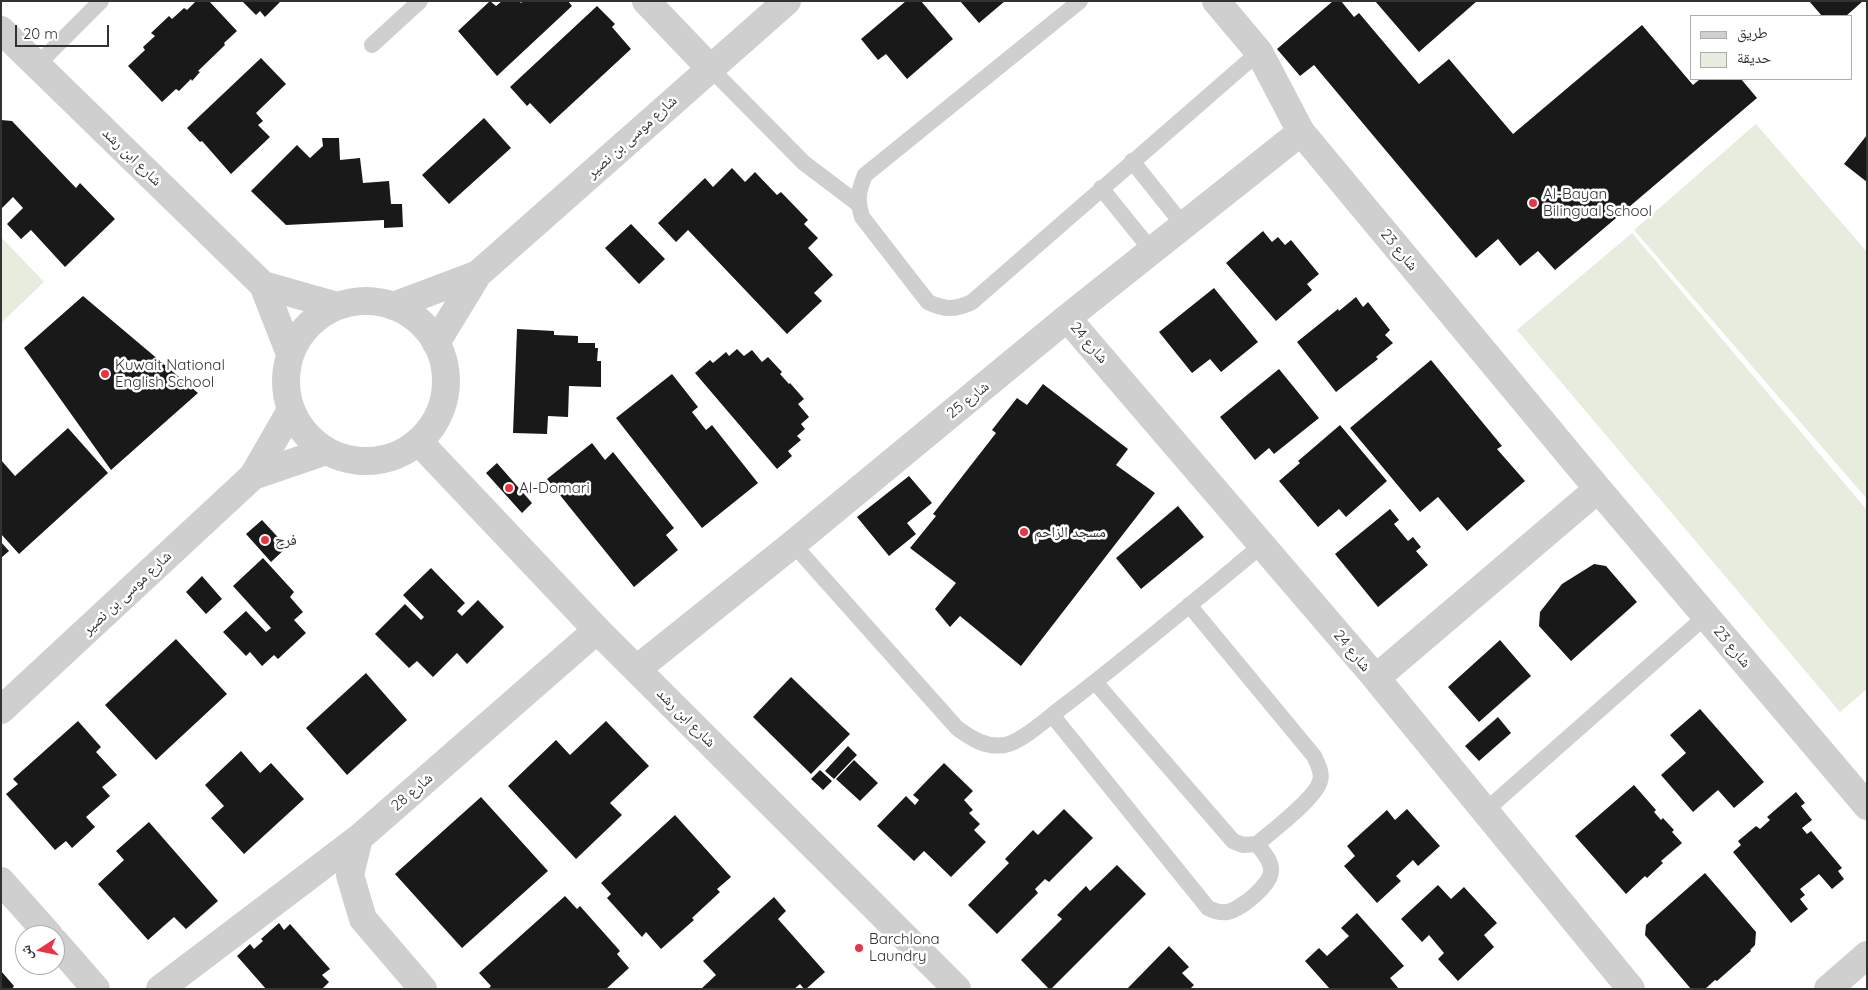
<!DOCTYPE html>
<meta charset="utf-8">
<style>
body{margin:0}
#map{position:relative;width:1868px;height:990px;overflow:hidden;background:#fff;font-family:Quicksand,"Noto Naskh Arabic",sans-serif}
canvas{display:block}
.frame{position:absolute;inset:0;border:2px solid #323232;pointer-events:none}
.legend{position:absolute;left:1690px;top:15px;width:162px;height:65px;box-sizing:border-box;background:#fff;border:1px solid #adadad;margin:0;padding:6px 9px;list-style:none;font-size:15px;color:#323232}
.legend li{display:flex;align-items:center;gap:10px;height:25px}
.legend b{width:25px;border:1px solid #adadad}
.north{position:absolute;left:15px;top:925px;width:50px;height:50px;box-sizing:border-box;background:#fff;border:1px solid #adadad;border-radius:50%;rotate:259deg;font-size:14px;font-weight:700;line-height:20px;text-align:center;color:#323232}
.north::after{content:'';display:block;margin:auto;width:18px;height:22px;background:#ec3245;clip-path:polygon(50% 0,100% 100%,50% 72%,0 100%)}
.scale{position:absolute;left:15px;top:25px;width:94px;height:22px;box-sizing:border-box;border:2px solid #323232;border-top:0;padding-left:6px;font-size:15px;line-height:18px;white-space:nowrap;color:#323232;-webkit-text-stroke:4px #fff;paint-order:stroke}
</style>
<div id="map">
<canvas width="1868" height="990"></canvas>
<div class="frame"></div>
<ul class="legend">
<li><b style="height:6px;background:#cfcfcf"></b>طريق</li>
<li><b style="height:14px;background:#e6ecde"></b>حديقة</li>
</ul>
<div class="north">ش</div>
<div class="scale">20 m</div>
</div>
<script>
const g = document.querySelector('canvas').getContext('2d');
g.lineJoin = 'round';
function fill(path, color) { g.fillStyle = color; g.fill(path, 'evenodd'); }
function trace(path, color, width, dash) { g.strokeStyle = color; g.lineWidth = width; g.lineCap = dash ? 'butt' : 'round'; g.setLineDash(dash || []); g.stroke(path); }
function write(font, color, halo, rows, align = 'center') {
  g.font = font + ' Quicksand,"Noto Naskh Arabic",sans-serif'; g.lineWidth = 5; g.setLineDash([]); g.textBaseline = 'middle'; g.strokeStyle = halo; g.fillStyle = color; for (const [text, x, y, turn = 0] of rows) {
    g.save(); g.translate(x, y); g.rotate((+turn || 0) * Math.PI / 180); g.textAlign = isNaN(turn) ? turn : align; if (halo) g.strokeText(text, 0, 0); g.fillText(text, 0, 0); g.restore();
  }
}
const green = new Path2D(`
 M1756 124 1867 252V499L1634 230Z
 M1632 233 1867 510V689L1840 712 1517 330Z
 M1 237 44 282 1 323Z`);
const building = new Path2D(`
 M196 1H209L237 31 224 43 225 45 198 71 200 72 192 81 191 79 179 91 176 89 162 102 128 66 145 50 143 47 155 36 151 33 169 16 172 19 184 8 187 10Z
 M242 1H281L265 17 260 11 256 15Z
 M490 1 496 6 502 1H519L521 3 523 1H568L572 6 497 76 458 31Z
 M906 1H921L953 39 907 79 886 54 878 60 861 39Z
 M960 1H1005L979 23Z
 M1333 1H1341L1354 17 1359 13 1419 84 1449 59 1513 134 1642 25 1693 85 1700 79H1741L1757 98 1555 270 1538 251 1520 266 1498 239 1476 258 1314 65 1300 76 1277 49Z
 M1375 1H1477L1419 52Z
 M1809 1H1863L1846 16H1822Z
 M597 6 615 24 612 27 631 49 550 124 530 103 527 106 510 87Z
 M261 58 286 84 256 113 263 121 258 125 270 137 231 174 202 141 200 142 187 128Z
 M484 118 511 148 449 204 422 175Z
 M1 120 12 121 76 188 80 183 115 219 65 267 31 230 21 239 7 224 23 208 13 197 1 209Z
 M1867 135V182L1844 164Z
 M322 138H339L340 160 360 158 363 183 389 181 391 204H402L403 227 384 228V220L286 225 251 191 297 145 310 158 323 146Z
 M732 168 745 182 755 172 777 195 781 192 808 220 804 224 818 238 808 248 833 275 814 293 822 301 787 334 688 230 676 242 658 223 705 178 713 187Z
 M631 224 665 259 639 284 605 248Z
 M1263 231 1272 242 1278 237 1285 245 1291 240 1319 274 1307 284 1312 290 1276 321 1226 263Z
 M1214 288 1258 342 1221 372 1210 359 1192 373 1159 332Z
 M83 296 198 393 111 470 24 348Z
 M1356 297 1363 307 1368 302 1390 330 1385 335 1393 343 1376 357 1378 359 1336 392 1297 342 1338 309 1339 311Z
 M517 329 554 331V335L578 336V343H595V348H598L597 361H601V387L569 386 568 417 548 416 547 434 513 433Z
 M737 349 744 356 752 350 762 362 768 357 782 372 780 374 789 384 790 383 804 399 798 404 809 417 801 424 805 429 797 436 801 440 788 451 792 456 777 469 695 373 710 360 713 363 726 352 729 356Z
 M1431 360 1502 446 1497 449 1525 481 1467 531 1438 497 1420 512 1350 428Z
 M1279 369 1319 418 1274 454 1269 448 1255 460 1220 417Z
 M672 374 698 407 692 412 706 430 712 425 758 483 702 528 616 418Z
 M1043 384 1128 449 1116 465 1155 493 1021 666 960 616 950 627 935 609 956 583 910 548 936 516 933 514 996 433 992 430 1017 398 1027 405Z
 M1340 425 1387 481 1346 517 1339 509 1318 527 1279 481 1300 463 1298 461Z
 M68 428 108 473 19 554 1 534V460L15 476Z
 M592 443 605 460 613 452 674 528 666 535 678 550 634 587 547 479Z
 M497 463 532 503 522 513 486 473Z
 M909 476 932 503 907 523 916 534 889 556 857 517Z
 M1178 506 1204 537 1141 589 1116 558Z
 M1390 509 1399 520 1394 524 1408 541 1413 537 1421 547 1416 551 1428 565 1378 607 1335 554Z
 M262 520 287 547 271 562 246 534Z
 M1 542 9 551 1 558Z
 M263 558 294 592 290 597 303 612 294 620 306 633 278 659 274 655 262 666 250 652 246 656 223 632 246 611 266 632 271 628 233 586Z
 M1594 564 1606 566 1637 602 1571 661 1539 626 1540 612 1562 584Z
 M431 568 465 603 457 611 462 616 478 600 504 627 467 664 457 653 433 677 417 661 409 668 375 634 405 604 421 620 424 617 403 595Z
 M202 576 222 599 206 614 186 592Z
 M176 639 227 694 156 760 105 705Z
 M1500 640 1531 676 1479 722 1448 687Z
 M366 673 407 720 347 775 306 728Z
 M791 677 850 734 811 774 753 717Z
 M1700 709 1764 782 1734 808 1718 790 1693 812 1661 775 1686 753 1670 735Z
 M1498 717 1511 733 1479 761 1465 746Z
 M78 721 101 747 96 752 117 775 102 787 110 796 86 817 95 827 72 848 66 841 55 850 6 794 18 784 13 779Z
 M606 721 649 766 610 803 622 815 576 859 508 786 556 740 570 755Z
 M848 746 857 755 834 779 825 771Z
 M241 751 260 773 271 763 304 799 244 854 211 818 224 806 205 785Z
 M854 760 878 783 860 801 836 779Z
 M944 763 973 791 964 800 973 810 969 813 980 824 974 830 986 842 951 877 924 851 914 861 877 826 906 796 915 805 919 800 913 795Z
 M820 770 832 781 823 790 811 779Z
 M1634 785 1656 810 1654 812 1661 820 1663 818 1674 830 1672 832 1682 843 1661 861 1663 863 1647 878 1645 876 1626 894 1575 836Z
 M1796 792 1805 803 1801 806 1812 820 1802 828 1807 834 1811 831 1842 868 1838 871 1844 879 1832 889 1819 874 1800 889 1805 895 1800 899 1808 909 1791 923 1733 852 1741 845 1738 841 1756 826 1760 829 1770 820 1767 817Z
 M481 797 548 871 462 948 395 874Z
 M1064 809 1093 838 1049 882 1045 879 1035 889 1038 893 997 934 968 905 1009 863 1005 859 1033 830 1038 835Z
 M1407 809 1440 846 1418 866 1413 860 1396 876 1401 881 1377 903 1344 866 1355 856 1347 846 1387 810 1395 820Z
 M675 815 731 877 717 889 720 892 692 918 694 920 661 949 646 932 642 937 607 898 611 894 601 883Z
 M149 822 218 901 186 929 174 917 148 940 98 884 124 860 116 851Z
 M1117 865 1146 894 1051 989H1049L1021 960 1062 919 1057 915 1086 886 1090 891Z
 M1705 873 1756 932 1755 945 1750 950 1751 951 1717 981 1715 980 1705 989H1691L1645 935 1646 925Z
 M1438 885 1451 899 1464 887 1497 923 1484 935 1494 947 1458 981 1438 959 1444 953 1429 935 1422 942 1401 919Z
 M565 896 577 909 580 906 620 951 617 954 629 968 606 989H488L491 986 479 973Z
 M774 897 786 911 778 919 825 972 806 989H804L800 984 794 989H701L716 975 703 961Z
 M1357 913 1404 966 1390 978 1399 989H1330L1305 961 1319 948 1327 956 1349 936 1341 928Z
 M279 923 284 930 290 924 330 969 322 975 329 982 322 989H266L237 956 250 944 254 949 263 941 261 939Z
 M1169 946 1189 967 1182 973 1194 985 1190 989H1127Z
 M1 971 14 986 12 989H1Z`);
const service = new Path2D(`
 M1080 1 865 175C858 191 857 201 862 217L928 302C944 310 956 310 972 302L1259 52
 M372 45 420 1
 M37 65 101 1
 M710 68 804 163 857 203
 M1132 161 1184 226
 M1101 188 1152 251
 M793 544 957 728C972 739 986 748 1005 745 1023 741 1050 716 1065 705 1132 654 1197 599 1262 545
 M1095 682 1233 841 1243 845 1257 844C1271 832 1316 798 1320 781 1323 773 1317 763 1314 756L1189 605
 M1052 715 1208 908C1214 911 1220 913 1227 912 1240 910 1271 885 1271 871 1272 861 1263 852 1257 844
 M1485 811 1706 616`);
const minor = new Path2D(`
 M646 1 710 68
 M1216 1 1259 52 1301 132 1598 489 1867 806
 M1067 318 1376 678 1631 989
 M637 669 793 544 1067 318 1301 132
 M1376 678 1598 489
 M1 881 49 935
 M55 942 96 989
 M160 989 359 838
 M423 989 363 919 350 875 359 838 597 630
 M1828 989 1867 955`);
const tertiary = new Path2D(`
 M1 30 263 285 290 354
 M263 285 337 306
 M286 381a80 80 0 1 1 160 0a80 80 0 1 1-160 0Z
 M393 306 478 274
 M436 343 478 274 787 1
 M419 442 597 630 957 989
 M253 476 326 451
 M1 710 253 476 291 410`);
const markers = [
 [1533,203,5,"#ec3245"],
 [105,374,5,"#ec3245"],
 [509,488,5,"#ec3245"],
 [1024,532,5,"#ec3245"],
 [265,540,5,"#ec3245"],
 [859,948,5,"#ec3245"]
];
const streetNames = [
 ["شارع موسى بن نصير",632,137,-42],
 ["شارع ابن رشد",132,157,44],
 ["شارع 23",1399,250,50],
 ["شارع 24",1089,343,49],
 ["شارع 25",968,400,-39],
 ["شارع موسى بن نصير",127,593,-43],
 ["شارع 23",1732,647,50],
 ["شارع 24",1352,651,50],
 ["شارع ابن رشد",686,718,45],
 ["شارع 28",412,792,-41]
];
const poiNames = [
 ["Al-Bayan",1543,194],
 ["Bilingual School",1543,211],
 ["Kuwait National",115,365],
 ["English School",115,382],
 ["Al-Domari",519,488],
 ["مسجد الزاحم",1034,532],
 ["فرح",275,540],
 ["Barchlona",869,939],
 ["Laundry",869,956]
];
fill(green, '#e6ecde');
fill(building, '#191919');
trace(service, '#cfcfcf', 16);
trace(minor, '#cfcfcf', 28);
trace(tertiary, '#cfcfcf', 28);
for (const [x, y, r, color] of markers) { const dot = new Path2D(); dot.arc(x, y, r, 0, 2 * Math.PI); g.fillStyle = color; g.fill(dot); trace(dot, '#fff', 2); }
write('15px', '#323232', '#fff', streetNames);
write('15px', '#323232', '#fff', poiNames, 'left');
</script>
